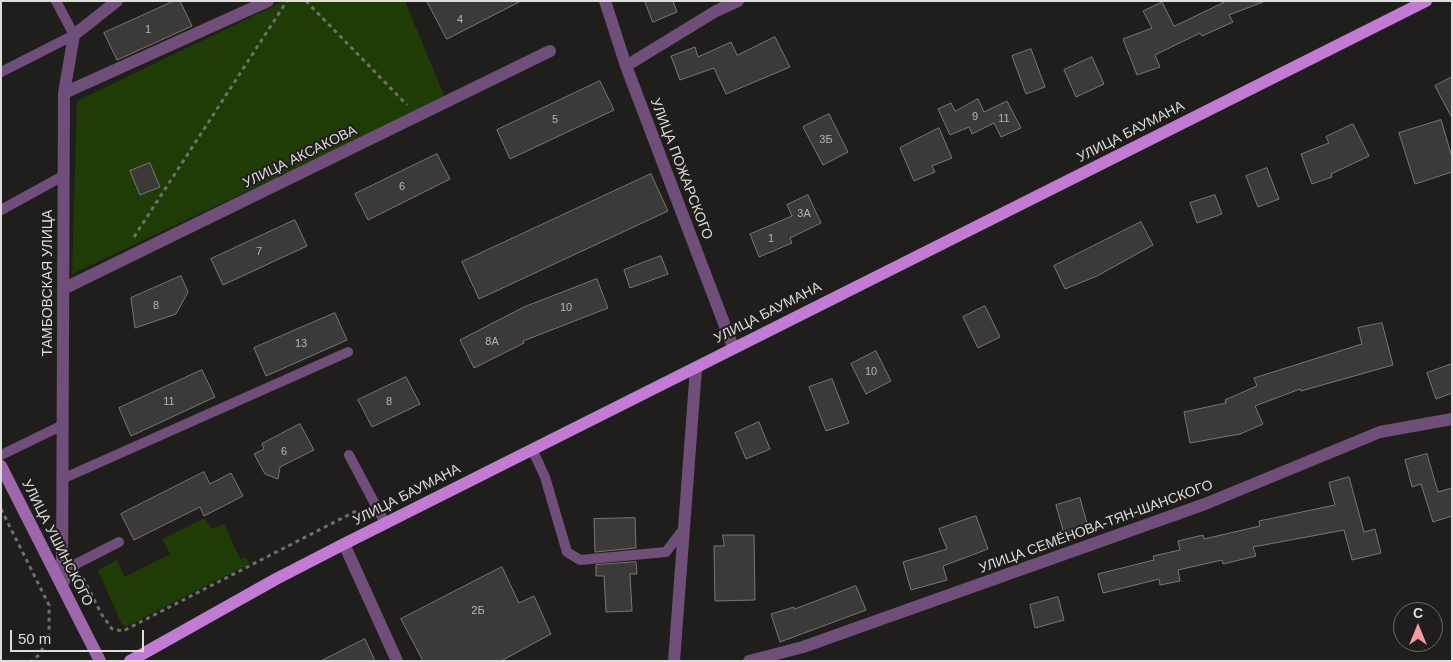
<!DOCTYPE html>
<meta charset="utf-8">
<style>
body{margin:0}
#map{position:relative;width:1453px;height:662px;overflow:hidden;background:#201e1c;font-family:Helvetica,sans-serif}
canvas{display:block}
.frame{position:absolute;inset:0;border:2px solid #dedddc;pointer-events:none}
.north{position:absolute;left:1393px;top:602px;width:50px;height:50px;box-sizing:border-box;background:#201e1c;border:1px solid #6c6a69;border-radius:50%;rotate:0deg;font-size:14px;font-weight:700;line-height:20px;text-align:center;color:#dedddc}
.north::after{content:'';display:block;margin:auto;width:18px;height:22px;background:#f49aa3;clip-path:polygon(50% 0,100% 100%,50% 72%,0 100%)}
.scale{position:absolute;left:10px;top:630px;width:134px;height:22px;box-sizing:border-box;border:2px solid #dedddc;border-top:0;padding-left:6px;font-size:15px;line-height:18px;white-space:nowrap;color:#dedddc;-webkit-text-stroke:4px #201e1c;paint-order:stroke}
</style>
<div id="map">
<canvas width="1453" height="662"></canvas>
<div class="frame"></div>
<div class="north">С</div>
<div class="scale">50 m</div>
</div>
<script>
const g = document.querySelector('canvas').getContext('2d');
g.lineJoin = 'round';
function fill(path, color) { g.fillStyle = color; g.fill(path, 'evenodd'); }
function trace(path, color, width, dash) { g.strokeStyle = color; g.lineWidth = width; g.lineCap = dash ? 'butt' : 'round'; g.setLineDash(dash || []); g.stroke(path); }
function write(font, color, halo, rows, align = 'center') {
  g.font = font + ' Helvetica,sans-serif'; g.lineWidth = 4; g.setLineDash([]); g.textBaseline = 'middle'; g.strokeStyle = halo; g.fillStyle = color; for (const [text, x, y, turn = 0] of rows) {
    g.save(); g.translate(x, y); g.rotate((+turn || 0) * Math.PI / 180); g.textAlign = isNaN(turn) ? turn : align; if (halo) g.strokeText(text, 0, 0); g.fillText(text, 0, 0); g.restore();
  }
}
const green = new Path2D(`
 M284 1H405L445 98 72 274 77 101Z
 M205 518 211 529 224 524 240 559 246 557 249 564 127 626 122 625 98 570 117 560 125 577 170 554 162 539Z`);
const building = new Path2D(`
 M174 1H180L192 26 117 60 104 33Z
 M427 1H521L447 39Z
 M645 1H673L677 12 653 22Z
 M1227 1 1263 2 1229 15 1233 22 1202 36 1200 33 1155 55 1160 67 1137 75 1123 39 1152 28 1143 11 1162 2 1174 26Z
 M775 37 790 67 726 94 714 68 680 80 671 56 695 47 698 57 731 42 737 55Z
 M1031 49 1045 87 1026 94 1012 56Z
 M1092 57 1104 84 1076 97 1064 70Z
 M1452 77V118L1435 86Z
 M600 81 614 110 510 159 497 130Z
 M978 99 984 112 1007 101 1021 128 1001 137 994 123 972 134 969 127 950 135 938 109 951 103 955 111Z
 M829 114 848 152 823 165 803 127Z
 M1441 120 1452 157V172L1415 184 1399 133Z
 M1353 124 1369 156 1331 174 1332 177 1312 184 1301 154 1329 143 1326 137Z
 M939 128 952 158 932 166 935 172 914 181 900 148Z
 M437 154 450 179 368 220 355 194Z
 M150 163 160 187 140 195 130 171Z
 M1267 168 1279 199 1258 207 1246 176Z
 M651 174 668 211 479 299 462 262Z
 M808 195 821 223 790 238 792 243 759 257 750 234 792 216 787 205Z
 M1215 195 1222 214 1197 223 1190 203Z
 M295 220 307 246 223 285 211 259Z
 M1141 222 1153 245 1097 276 1065 289 1054 266Z
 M661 256 668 274 630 288 624 270Z
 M181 276 188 292 176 314 135 328 131 298Z
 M597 279 608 308 523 341 524 343 474 368 460 340 524 307Z
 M985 306 1000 337 978 348 963 317Z
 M335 313 347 340 266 376 254 348Z
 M1382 323 1393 365 1301 391 1300 389 1255 406 1263 424 1240 434 1190 443 1184 412 1226 403 1225 400 1257 386 1254 378 1362 344 1358 328Z
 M876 351 891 381 866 394 851 364Z
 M1452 364V393L1436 399 1427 373Z
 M202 370 215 397 131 436 119 408Z
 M406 377 420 404 372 427 358 400Z
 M832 379 849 423 826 431 809 387Z
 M759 422 770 449 746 459 735 433Z
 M300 424 314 450 280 467 278 479 265 474 254 454 264 449 262 444Z
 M1427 454 1438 492 1452 488V516L1433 522 1421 484 1412 487 1405 460Z
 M204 472 210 484 231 473 243 496 204 516 200 507 134 540 121 514Z
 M1349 477 1364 532 1375 529 1381 553 1352 560 1344 530 1253 547 1256 556 1223 564 1222 560 1178 570 1180 581 1160 585 1159 579 1103 593 1098 574 1154 560 1153 556 1180 550 1178 541 1203 535 1204 539 1260 526 1259 521 1335 505 1329 483Z
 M1080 498 1088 527 1064 534 1056 505Z
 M976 516 988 549 943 566 947 580 911 590 903 562 947 549 939 529Z
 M635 518 636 548 595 552 594 519Z
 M723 535H754L755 600 715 601 714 546H724Z
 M636 562 637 574H630L632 611 606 612 604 576H596V565Z
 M502 567 519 603 534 596 551 634 501 661H423L401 619Z
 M856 586 866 610 780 642 771 614 794 607V609Z
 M1058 597 1064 620 1035 628 1030 605Z
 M365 639 375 661H321Z`);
const path = new Path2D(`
 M306 1 407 105
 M134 237 287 1
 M1 509 49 605V637L39 655 32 661
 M83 578 102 615 112 629 123 631 358 510`);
const lane = new Path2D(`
 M1 72 74 35 56 1
 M1 210 63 176
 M532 449 545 477 567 552 580 560 666 552 685 527
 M1 455 63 425
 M349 455 385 523
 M62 479 348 352
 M62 586 76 564 119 542`);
const street = new Path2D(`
 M605 1 626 66 733 347
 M626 66 716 11 738 1
 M64 93 268 1
 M63 289 550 51
 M344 544 397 661
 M62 586 64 93 74 35 117 1
 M674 661 696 368
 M749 661 803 647 1205 504 1380 432 1452 419`);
const secondary = new Path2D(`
 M1 466 100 661`);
const primary = new Path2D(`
 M130 661 276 579 344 544 1426 1`);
const numberNames = [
 ["4",460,20],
 ["1",148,30],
 ["9",975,117],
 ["11",1004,119],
 ["5",555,120],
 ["3Б",826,140],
 ["6",402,187],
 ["3А",804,214],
 ["1",771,239],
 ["7",259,252],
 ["8",156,306],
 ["10",566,308],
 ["8А",492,342],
 ["13",301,344],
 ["10",871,372],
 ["11",169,402],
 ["8",389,402],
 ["6",284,452],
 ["2Б",478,611]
];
const streetNames = [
 ["УЛИЦА БАУМАНА",1131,132,-27],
 ["УЛИЦА АКСАКОВА",300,157,-26],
 ["УЛИЦА ПОЖАРСКОГО",681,169,69],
 ["ТАМБОВСКАЯ УЛИЦА",48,283,-90],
 ["УЛИЦА БАУМАНА",768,313,-27],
 ["УЛИЦА БАУМАНА",407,495,-27],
 ["УЛИЦА СЕМЁНОВА-ТЯН-ШАНСКОГО",1096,527,-20],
 ["УЛИЦА УШИНСКОГО",57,543,63]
];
fill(green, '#203c06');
fill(building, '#3c3a39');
trace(building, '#797775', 1);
trace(path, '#6f6e6c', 3, [4, 4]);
trace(lane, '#6f4e79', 10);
trace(street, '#6f4e79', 12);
trace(secondary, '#9e67ad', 12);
trace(primary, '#c17bd5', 12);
write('11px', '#b6b4b3', null, numberNames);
write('14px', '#dedddc', '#201e1c', streetNames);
</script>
